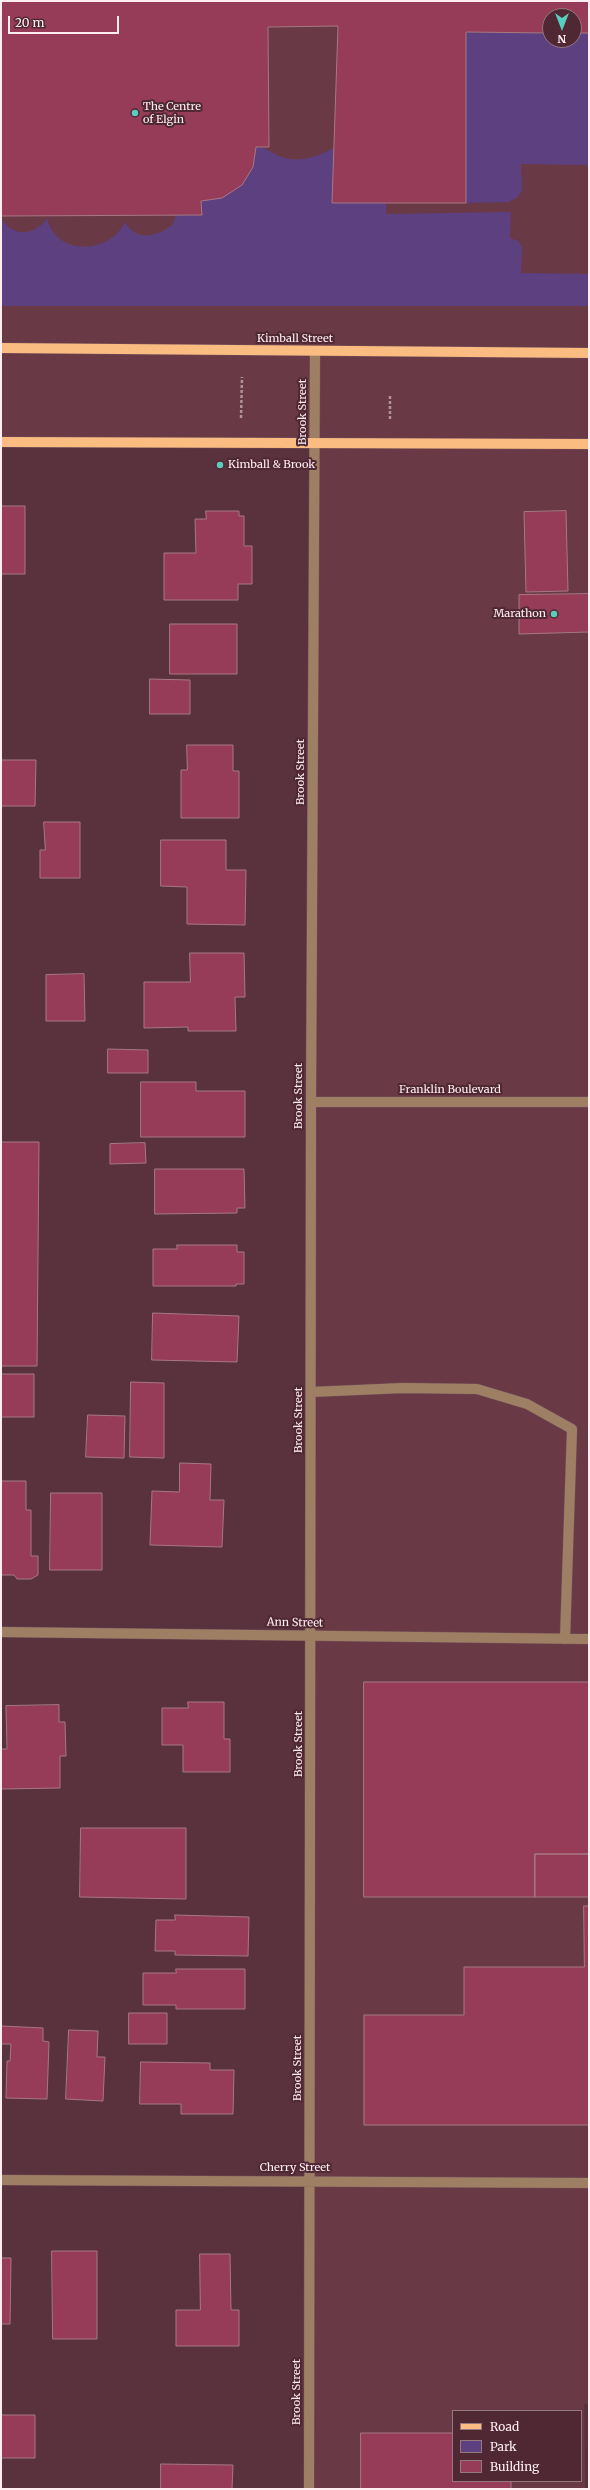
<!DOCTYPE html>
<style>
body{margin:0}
#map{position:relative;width:590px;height:2490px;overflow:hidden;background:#5a323d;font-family:Merriweather,serif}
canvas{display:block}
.frame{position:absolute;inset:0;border:2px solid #feeef1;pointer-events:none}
.legend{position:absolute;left:452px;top:2410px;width:130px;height:72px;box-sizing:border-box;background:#4f2833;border:1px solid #95777f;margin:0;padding:5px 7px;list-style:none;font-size:12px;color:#feeef1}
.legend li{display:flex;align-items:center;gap:8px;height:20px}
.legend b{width:20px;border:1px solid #95777f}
.north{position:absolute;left:542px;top:8px;width:40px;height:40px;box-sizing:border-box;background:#4f2833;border:1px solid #95777f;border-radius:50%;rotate:180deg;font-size:11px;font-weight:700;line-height:16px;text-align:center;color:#feeef1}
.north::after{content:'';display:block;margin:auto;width:14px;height:18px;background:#59cebe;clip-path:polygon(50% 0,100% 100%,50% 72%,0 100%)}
.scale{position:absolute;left:8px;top:16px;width:111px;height:18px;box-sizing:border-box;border:2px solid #feeef1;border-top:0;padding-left:5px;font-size:12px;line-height:14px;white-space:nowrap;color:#feeef1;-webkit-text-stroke:3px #4f2833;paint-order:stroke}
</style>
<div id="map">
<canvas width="590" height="2490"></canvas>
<div class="frame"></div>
<ul class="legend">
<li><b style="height:5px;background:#fbbc81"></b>Road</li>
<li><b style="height:11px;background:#5d4080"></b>Park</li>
<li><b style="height:11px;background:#963c58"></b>Building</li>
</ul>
<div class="north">N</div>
<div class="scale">20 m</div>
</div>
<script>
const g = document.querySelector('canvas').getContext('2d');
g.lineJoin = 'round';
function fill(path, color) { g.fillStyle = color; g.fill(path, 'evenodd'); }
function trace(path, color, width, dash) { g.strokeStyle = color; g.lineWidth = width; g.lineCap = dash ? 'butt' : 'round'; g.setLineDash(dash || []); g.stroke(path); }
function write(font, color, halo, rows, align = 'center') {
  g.font = font + ' Merriweather,serif'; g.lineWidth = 4; g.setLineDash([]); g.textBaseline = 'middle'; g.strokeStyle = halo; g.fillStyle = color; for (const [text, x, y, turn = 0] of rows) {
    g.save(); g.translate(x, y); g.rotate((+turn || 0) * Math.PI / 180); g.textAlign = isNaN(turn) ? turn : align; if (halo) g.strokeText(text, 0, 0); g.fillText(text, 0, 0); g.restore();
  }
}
const built = new Path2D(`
 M1 1H589V2404H584L585 2489H309L315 443 1 442ZM550 16H574V40H550ZM453 2411H581V2481H453Z`);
const green = new Path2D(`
 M466 32 550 33V40H574V33H589V165L521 164 522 190 516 199 510 200 511 202 466 203Z
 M256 147C266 147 270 152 279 156 298 164 316 157 334 148L333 203H386V214L511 212 510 238 518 241 522 247 521 273 589 274V306H1V217C11 238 36 236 47 218 56 257 110 254 125 222 136 242 158 237 173 224L176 215 200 200 220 198 242 185 253 167Z`);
const building = new Path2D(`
 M1 1H589V33H574V16H550V33L466 32V203H332L338 26 268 27 269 147H256L253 167 242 185 222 198 201 201 202 215 1 216Z
 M1 506H25V574H1Z
 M206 511H239V516H244V546H252V584H238V600H164V553H196L195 519H206Z
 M566 511 568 591 526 592 524 512Z
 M589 594V632L519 634V595Z
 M170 624H237V674H170Z
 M150 679 190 680V714H150Z
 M187 745H233V771H239V818H181V770H187Z
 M1 760H36L35 806H1Z
 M44 822H80V878H40V850H45Z
 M161 840H226V870H246L245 925 187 924V887L161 886Z
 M190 953H244L245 997H235L236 1031H188V1027L144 1028V982H190Z
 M84 974 85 1021H46V975Z
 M108 1049 148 1050V1073H108Z
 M141 1082H196V1091H245V1137H141Z
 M1 1142H39L37 1366H1Z
 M145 1143 146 1163 110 1164V1144Z
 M155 1169H244L245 1208H237V1213L155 1214Z
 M177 1245H237V1252H244V1284H236V1286H153V1249H177Z
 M153 1313 239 1316 237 1362 152 1360Z
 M1 1374H34V1417H1Z
 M131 1382 164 1383V1458L130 1457Z
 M88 1415 125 1416 124 1458 86 1457Z
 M180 1463 211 1464 210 1500H224L222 1547 150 1545 152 1491 179 1492Z
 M1 1481H26V1510H31V1556H38V1575L31 1579H17L14 1575H1Z
 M51 1493H102V1570H50Z
 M364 1682H589V1854H535V1897H364Z
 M188 1702H224V1739H230V1772H183V1745H162V1708H188Z
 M59 1705V1722H65L66 1756H60V1788L1 1789V1749H7L6 1706Z
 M81 1828H186V1899L80 1897Z
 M535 1854H589V1897H535Z
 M584 1906H589V2125H364V2015H464V1967H584Z
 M175 1915 249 1917 248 1956 175 1955V1951H155L156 1920H175Z
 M176 1969H245V2009H176V2005H143V1973H176Z
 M129 2013H167V2044H129Z
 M2 2026 43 2028V2041L49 2042 47 2099 6 2098 7 2061H10L11 2044H1Z
 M69 2030 98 2031 97 2057H105L103 2101 66 2099Z
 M141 2062 210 2063V2070H234L233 2114H181V2104H140Z
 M52 2251H97V2339H53Z
 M200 2254H230L231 2310H239V2346H176V2310H200Z
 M1 2258H11L10 2324H1Z
 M1 2415H35V2458H1Z
 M361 2433H453V2481H511V2489H361Z
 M161 2464 233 2465 232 2489H161Z`);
const path = new Path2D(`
 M390 396V419
 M241 418 242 377`);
const minor = new Path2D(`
 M311 1102H589
 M311 1392 403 1388 477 1389 527 1404 572 1429 565 1639
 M1 1632 589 1639
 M1 2180 589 2183
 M309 2489 311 1102 315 351`);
const major = new Path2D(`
 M1 348 589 353
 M1 442 589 444`);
const markers = [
 [135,113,4,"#59cebe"],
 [220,465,4,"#59cebe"],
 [554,614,4,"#59cebe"]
];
const poiNames = [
 ["The Centre",143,107],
 ["of Elgin",143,120],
 ["Kimball & Brook",228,465],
 ["Marathon",546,614,"right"]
];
const streetNames = [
 ["Kimball Street",295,339],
 ["Brook Street",303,412,-90],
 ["Brook Street",301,772,-90],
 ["Franklin Boulevard",450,1090],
 ["Brook Street",299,1096,-90],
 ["Brook Street",299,1420,-90],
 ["Ann Street",295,1623,1],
 ["Brook Street",299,1744,-90],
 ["Brook Street",298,2068,-90],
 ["Cherry Street",295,2168],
 ["Brook Street",297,2392,-90]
];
fill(built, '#693a46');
fill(green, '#5d4080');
fill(building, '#963c58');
trace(building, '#a67883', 1);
trace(minor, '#74505a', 11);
trace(major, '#74505a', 11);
trace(path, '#ae939a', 2.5, [3, 2]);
trace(minor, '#9e7f63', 10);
trace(major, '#fbbc81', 10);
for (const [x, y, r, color] of markers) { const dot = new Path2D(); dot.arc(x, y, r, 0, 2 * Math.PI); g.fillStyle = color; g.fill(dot); trace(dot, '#4f2833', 1.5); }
write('11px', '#feeef1', '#4f2833', poiNames, 'left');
write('11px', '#feeef1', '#4f2833', streetNames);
</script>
